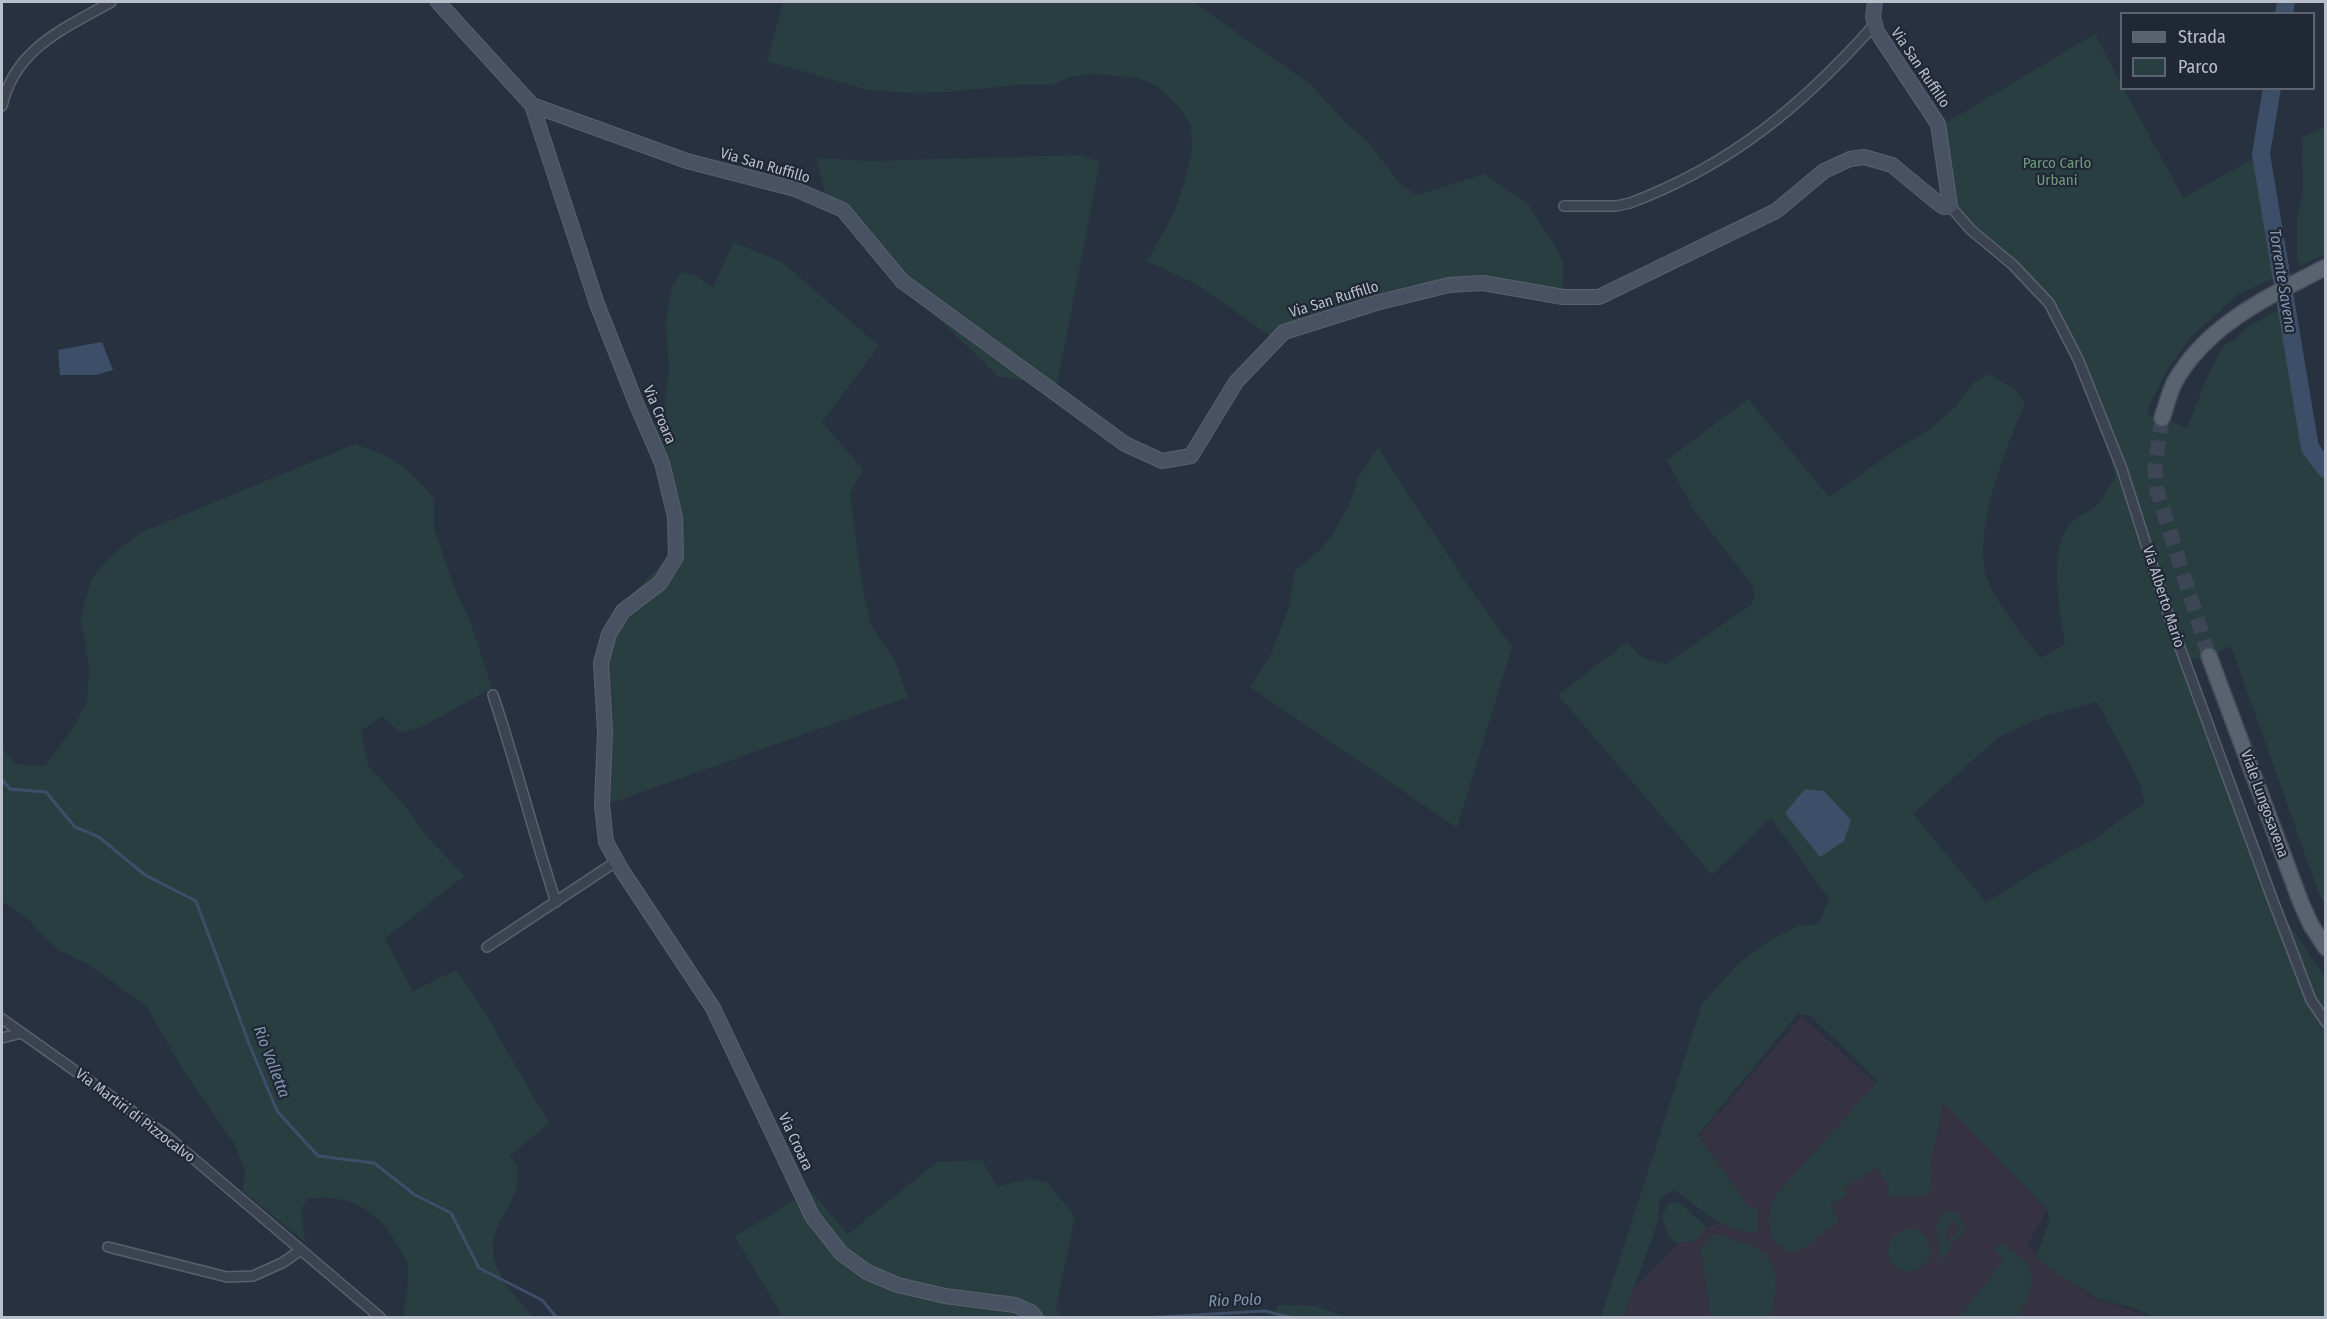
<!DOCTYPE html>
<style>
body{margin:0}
#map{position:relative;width:2327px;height:1319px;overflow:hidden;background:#273140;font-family:"Fira Sans Condensed",sans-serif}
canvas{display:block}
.frame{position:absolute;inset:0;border:3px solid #b8bfca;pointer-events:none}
.legend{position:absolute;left:2120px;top:12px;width:195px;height:78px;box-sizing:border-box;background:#202835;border:2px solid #5d6471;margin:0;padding:8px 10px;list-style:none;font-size:18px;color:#b8bfca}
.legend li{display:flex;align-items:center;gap:12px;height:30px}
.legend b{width:30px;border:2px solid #5d6471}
</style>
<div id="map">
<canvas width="2327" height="1319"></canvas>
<div class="frame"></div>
<ul class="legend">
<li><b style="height:8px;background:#59626f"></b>Strada</li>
<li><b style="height:16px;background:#293e41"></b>Parco</li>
</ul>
</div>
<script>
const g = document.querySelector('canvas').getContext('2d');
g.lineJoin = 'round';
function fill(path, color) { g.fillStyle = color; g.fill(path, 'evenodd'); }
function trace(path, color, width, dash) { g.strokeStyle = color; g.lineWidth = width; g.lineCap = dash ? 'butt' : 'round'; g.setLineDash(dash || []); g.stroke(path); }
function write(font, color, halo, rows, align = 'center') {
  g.font = font + ' "Fira Sans Condensed",sans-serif'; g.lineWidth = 4.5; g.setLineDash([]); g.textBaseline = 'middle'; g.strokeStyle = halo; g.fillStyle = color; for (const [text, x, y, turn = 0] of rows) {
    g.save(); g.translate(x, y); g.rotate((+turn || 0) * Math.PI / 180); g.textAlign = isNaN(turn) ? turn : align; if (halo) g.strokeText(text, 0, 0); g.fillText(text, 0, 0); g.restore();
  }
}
const medical = new Path2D(`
 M1802 1016 1875 1083 1947 1106 2047 1209 2027 1247 2093 1298 2131 1310 2148 1317 1623 1318 1634 1288 1684 1238 1750 1209 1699 1136Z`);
const green = new Path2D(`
 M783 2H1193L1310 84 1346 123 1369 143 1401 185 1417 195 1484 174 1528 204 1557 249 1564 264 1563 285 1557 303 1463 285 1271 337 1198 285 1147 261 1174 213 1184 183 1192 150 1191 124 1177 105 1158 87 1139 78 1091 74 1071 77 1051 85H1021L948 92 909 93 868 90 767 61Z
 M2095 34 2121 84 2122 88 2124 89 2183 198 2261 154 2280 275 2237 295 2191 337 2168 369 2150 404 2148 416 2162 418 2187 428 2208 375 2225 344 2235 340 2247 327 2286 306 2310 448 2325 469V904L2319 894 2231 646 2209 656 2186 662 2272 898 2325 978V1317H2154L2131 1307 2101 1300 2059 1275 2036 1257 2049 1222 2047 1209 1947 1106 1943 1104 1929 1170 1932 1175 1928 1195 1888 1197 1889 1186 1877 1167 1844 1188 1847 1194 1830 1206 1839 1221 1803 1248 1794 1252C1766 1248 1765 1219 1774 1197L1878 1081 1809 1015 1798 1014 1698 1135 1750 1209 1757 1208V1232C1722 1234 1700 1207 1674 1190L1660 1198 1658 1222 1623 1317H1601L1702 1004 1739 963 1764 944 1798 926 1818 924 1829 899 1771 818 1712 875 1558 695 1627 642 1642 658 1665 664 1751 605 1754 598 1753 586 1693 509 1667 460 1748 399 1829 497 1891 453 1930 429 1955 407 1973 383 1988 374 2013 388 2025 402C2007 447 1969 536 1989 583 2001 610 2023 635 2040 658L2065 644C2060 613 2047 547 2071 523 2079 515 2091 512 2098 504 2105 497 2109 485 2115 477L2104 423 2049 303 1956 219 1942 125ZM2097 702 2139 781 2145 802 2096 838 2068 852 1986 902 1913 814 1999 737 2045 716Z
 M2325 126V254L2300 266 2297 257V216L2303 195 2302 138Z
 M1079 155 1100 162 1057 385 999 377 916 297 845 220 828 206 816 158 870 161Z
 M733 242 782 262 879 346 822 422 863 469 850 493 862 584 871 625 895 661 908 697 603 806 606 662 625 604 636 590 668 558 673 536 666 461 654 426 664 407 669 371 666 324 671 289 682 272 696 276 713 288Z
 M355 444C396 457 406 466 434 498V528L453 584 470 621 492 688 422 727 400 733 382 716 361 731 368 765 405 806 425 834 464 876 385 939 413 991 456 970 482 1008 549 1123 510 1156C512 1159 516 1164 517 1167 525 1197 490 1221 493 1251 495 1276 518 1299 533 1317H403C405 1302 409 1283 408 1267 407 1260 401 1252 398 1246 378 1209 348 1193 307 1199L301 1210 305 1242 243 1191 245 1170 234 1143 183 1070 147 1007 91 966 61 951 47 940 29 920 2 901V744V748L16 764 45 766 76 723 87 701 89 671 85 640 80 618 92 578 112 555 140 533Z
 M1378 448 1466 583 1512 647 1457 828 1250 687 1271 654 1289 607 1295 570 1318 552 1332 535 1349 506 1358 478Z
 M982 1160 997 1187 1027 1179 1047 1182 1075 1217 1056 1307 1060 1317H783L735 1237 810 1190 848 1234 937 1162Z
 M1678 1201 1707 1227 1695 1241 1676 1243 1669 1237 1662 1216 1668 1204Z
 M1944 1211 1958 1214 1966 1229 1955 1242 1951 1239 1960 1227 1953 1221 1944 1232 1946 1235 1945 1238 1953 1245 1940 1262 1939 1261 1940 1242 1935 1228Z
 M1888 1250a21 21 0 1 1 42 0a21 21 0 1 1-42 0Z
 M1714 1234C1772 1249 1784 1257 1771 1317H1711L1701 1249Z
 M2000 1242C2008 1249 2020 1255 2027 1263 2038 1278 2026 1305 2016 1317H1960L2004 1260 1994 1250Z
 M1278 1305 1316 1306 1346 1317H1272Z`);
const water = new Path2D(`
 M102 342 113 370 96 375H60L58 350Z
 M1805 789 1824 791 1851 820 1844 841 1820 857 1785 813Z`);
const stream = new Path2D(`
 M2 780 10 789 46 792 75 827 99 837 145 875 196 901 250 1046 277 1111 318 1156 374 1163 415 1195 451 1213 479 1268 542 1300 557 1318
 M1142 1318 1265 1311 1293 1318`);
const river = new Path2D(`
 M2284 14 2286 2
 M2272 88 2261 154 2310 448 2326 469`);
const primaryTunnel = new Path2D(`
 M2162 418 2155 467 2157 491 2209 656`);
const street = new Path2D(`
 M2 106C15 48 64 29 111 2
 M1564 206H1616L1630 203C1731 165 1803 105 1874 25
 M1950 206 1971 230 2013 265 2049 303 2078 359 2122 469 2172 626 2272 898 2311 1000 2326 1022
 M493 695C516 763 533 833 556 902
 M487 947 617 861
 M2 1019 167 1136 381 1318
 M2 1038 21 1033
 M108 1247 227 1277 253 1276 282 1263 301 1250`);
const secondary = new Path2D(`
 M438 2 532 105 597 304 636 403 662 463 675 517 676 557 660 583 623 611 609 634 601 663 605 732 602 805 606 842 621 869 713 1008 812 1216 841 1253 867 1272 898 1285 945 1296 1015 1305 1031 1312 1036 1318
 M532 105 687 161 795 189 843 210 902 281 1125 444 1162 461 1191 456 1236 382 1284 332 1376 303 1449 285 1483 283 1563 297H1599L1776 211 1824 171 1850 159 1864 157 1892 165 1938 203 1944 207 1950 206 1938 124 1877 32 1873 17 1875 2`);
const primary = new Path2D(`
 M2162 418C2166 407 2169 394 2174 383 2207 324 2268 297 2326 267
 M2209 656 2301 903 2311 925 2326 948`);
const streetNames = [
 ["Via San Ruffillo",1920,68,56],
 ["Via San Ruffillo",765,166,16],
 ["Via San Ruffillo",1334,300,-17],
 ["Via Croara",659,415,67],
 ["Via Alberto Mario",2163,597,72],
 ["Viale Lungosavena",2264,804,70],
 ["Via Martiri di Pizzocalvo",135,1116,37],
 ["Via Croara",795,1142,65]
];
const parkNames = [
 ["Parco Carlo",2057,164],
 ["Urbani",2057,181]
];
const waterNames = [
 ["Torrente Savena",2282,281,81],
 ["Rio Valletta",271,1062,69],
 ["Rio Polo",1235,1301,-2]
];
fill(medical, '#353341');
fill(green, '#293e41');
fill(water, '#3d4f68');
trace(stream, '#3d4f68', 3);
trace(river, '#3d4f68', 18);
trace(primaryTunnel, '#3d4655', 15, [15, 8]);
trace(street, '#59616d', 12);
trace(secondary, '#59616d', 16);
trace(primary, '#454c59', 18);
trace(street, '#3b4350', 9);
trace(secondary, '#495262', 14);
trace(primary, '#59626f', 15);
write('15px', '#b8bfca', '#202835', streetNames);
write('15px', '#709a7a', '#202835', parkNames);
write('italic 16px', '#8095b0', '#202835', waterNames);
</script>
